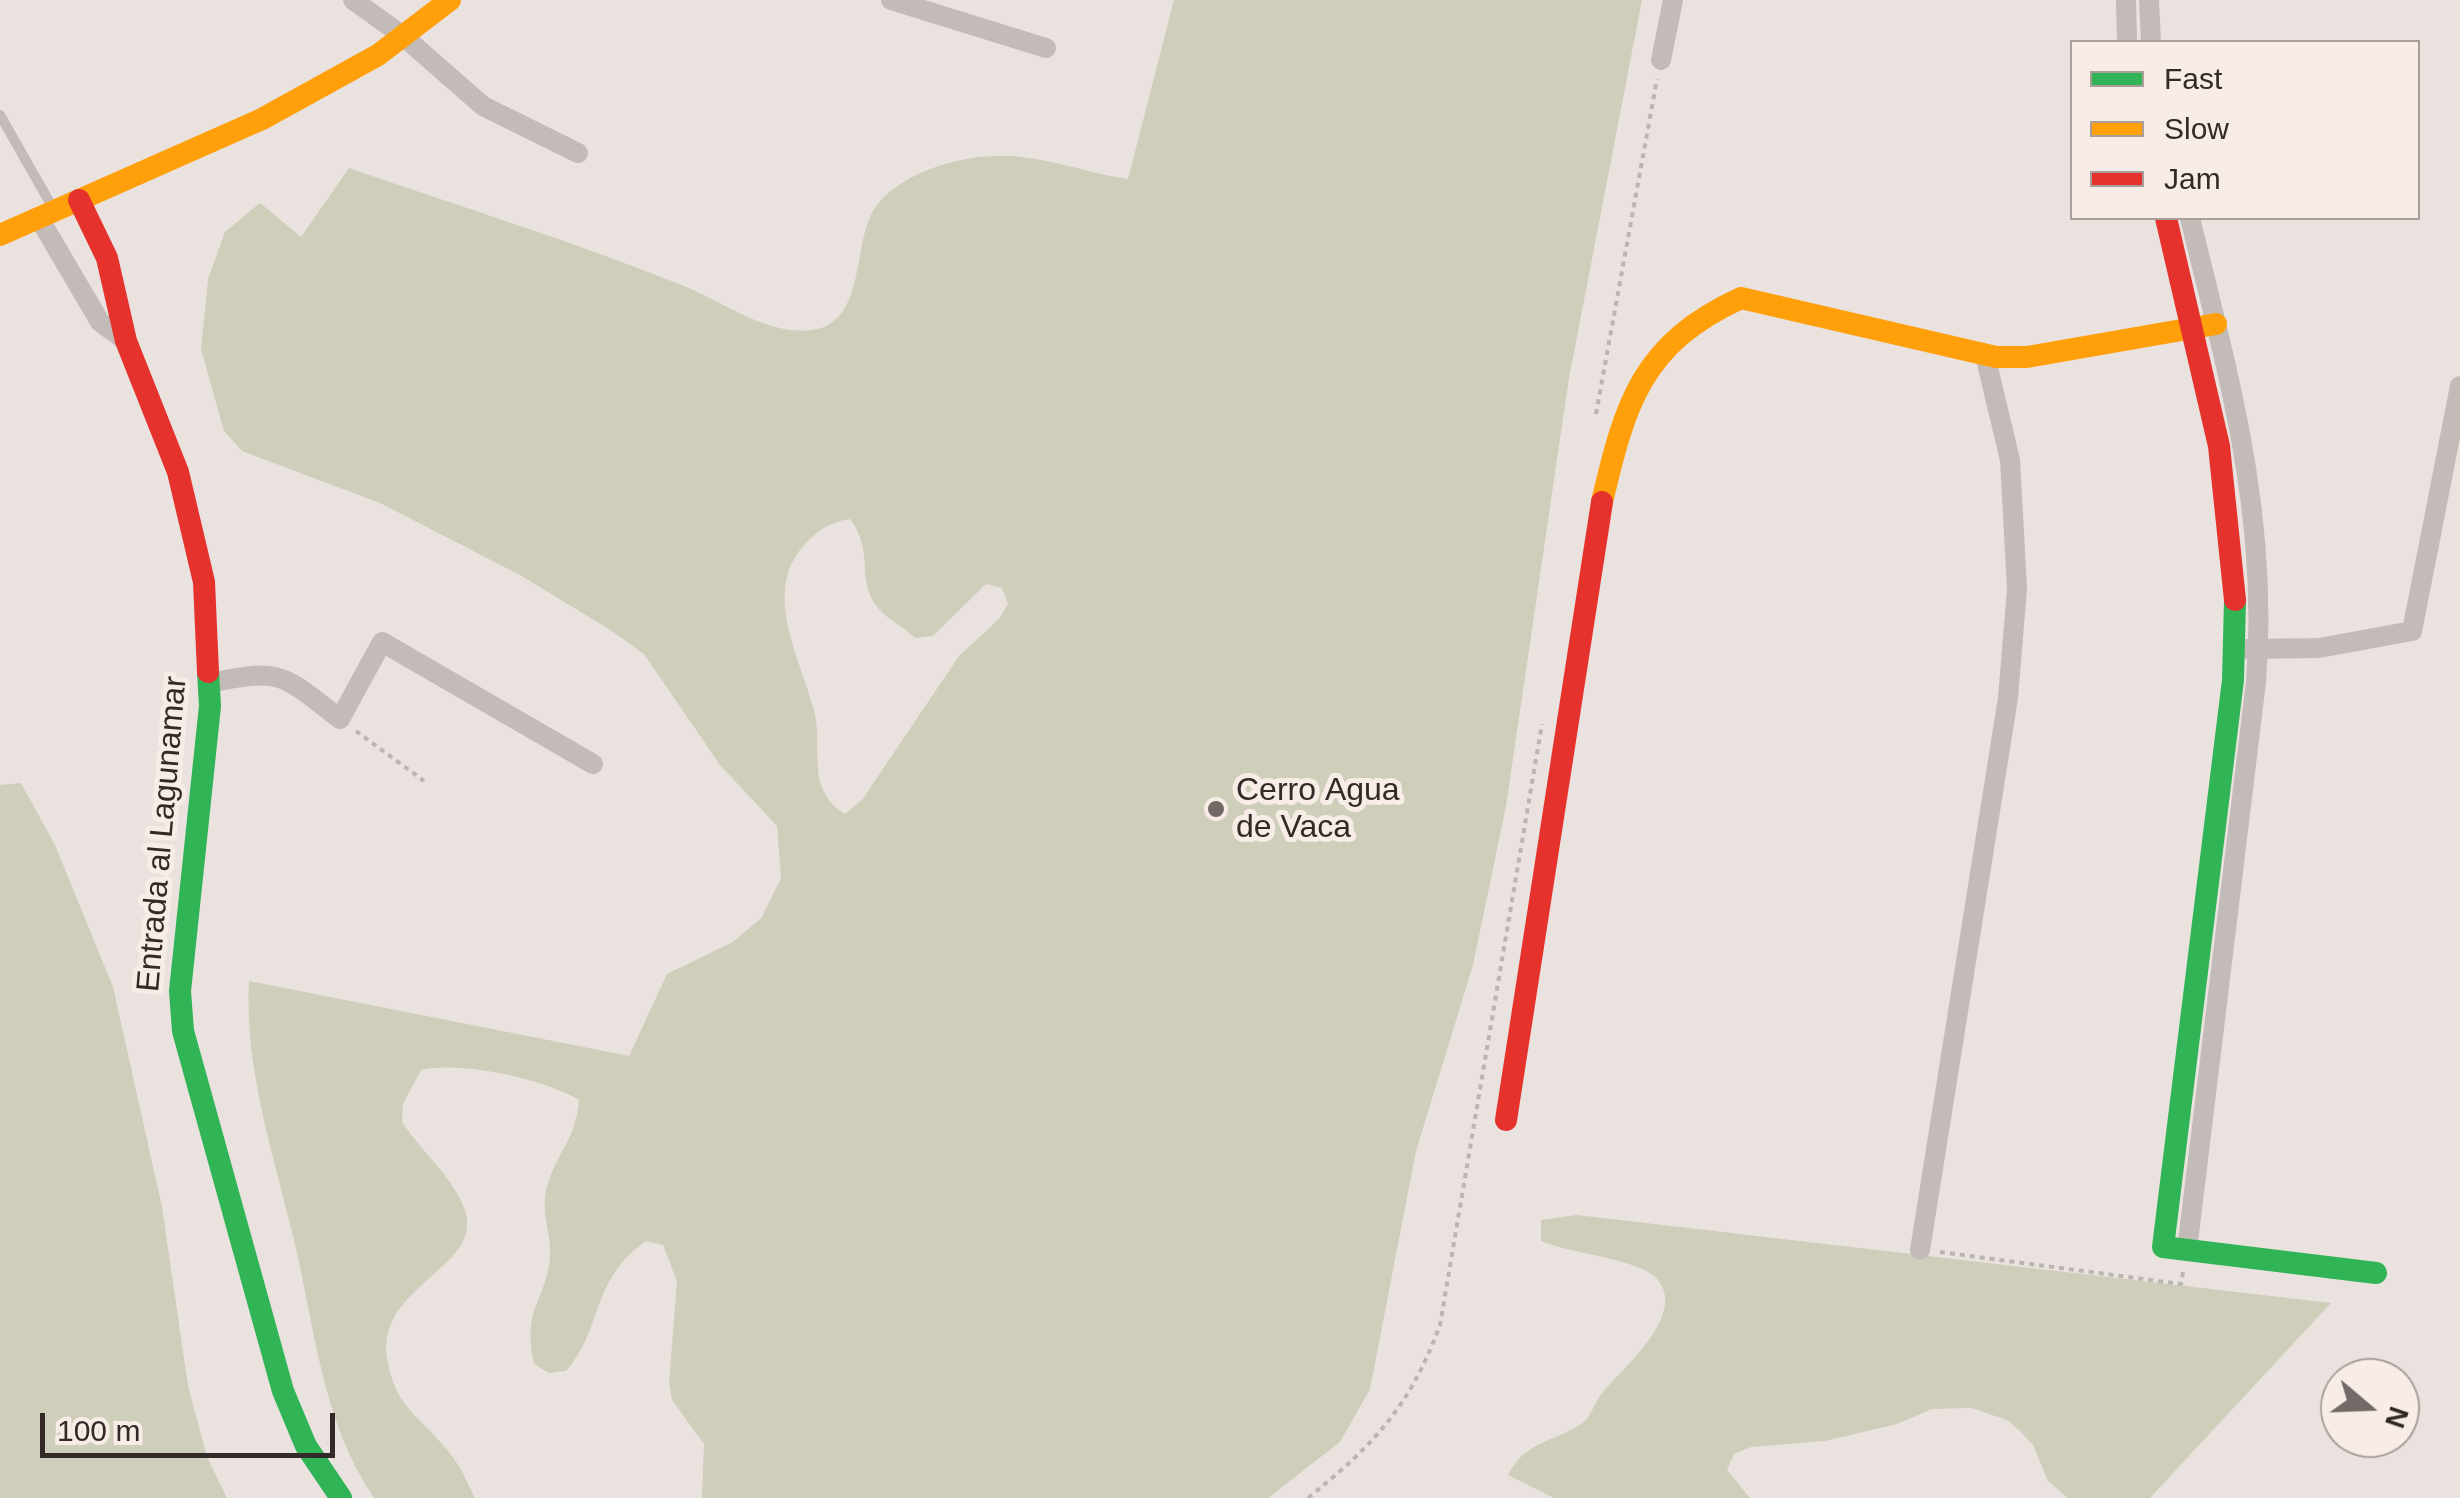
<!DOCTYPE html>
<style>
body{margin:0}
#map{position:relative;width:2460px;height:1498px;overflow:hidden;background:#eae2df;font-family:Arial,sans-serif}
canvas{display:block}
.legend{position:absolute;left:2070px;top:40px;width:350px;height:180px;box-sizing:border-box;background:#f7ece6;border:2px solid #a99e9a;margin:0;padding:12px 18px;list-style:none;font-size:30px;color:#332927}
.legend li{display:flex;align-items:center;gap:20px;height:50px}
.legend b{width:50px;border:2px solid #a99e9a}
.north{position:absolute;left:2320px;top:1358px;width:100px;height:100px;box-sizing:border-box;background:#f7ece6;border:2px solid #a99e9a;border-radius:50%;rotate:109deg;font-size:28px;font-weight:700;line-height:40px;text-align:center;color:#332927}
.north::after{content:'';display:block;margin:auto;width:35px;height:45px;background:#736a67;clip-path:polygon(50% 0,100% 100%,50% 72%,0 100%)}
.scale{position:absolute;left:40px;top:1413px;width:295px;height:45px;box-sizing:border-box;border:5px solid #332927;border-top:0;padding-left:12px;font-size:30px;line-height:35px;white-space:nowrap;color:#332927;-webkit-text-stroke:8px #f7ece6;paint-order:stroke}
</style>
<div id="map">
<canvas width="2460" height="1498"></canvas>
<ul class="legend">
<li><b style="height:12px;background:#30b455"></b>Fast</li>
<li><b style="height:12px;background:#ff9f0a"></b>Slow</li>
<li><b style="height:12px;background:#e5322d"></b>Jam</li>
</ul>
<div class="north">N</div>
<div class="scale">100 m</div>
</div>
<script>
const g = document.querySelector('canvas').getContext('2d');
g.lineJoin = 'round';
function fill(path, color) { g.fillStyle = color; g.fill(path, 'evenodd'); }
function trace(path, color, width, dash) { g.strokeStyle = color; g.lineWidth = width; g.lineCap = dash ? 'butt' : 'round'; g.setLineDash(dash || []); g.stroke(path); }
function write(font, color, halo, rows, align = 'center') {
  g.font = font + ' Arial,sans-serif'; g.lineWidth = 10; g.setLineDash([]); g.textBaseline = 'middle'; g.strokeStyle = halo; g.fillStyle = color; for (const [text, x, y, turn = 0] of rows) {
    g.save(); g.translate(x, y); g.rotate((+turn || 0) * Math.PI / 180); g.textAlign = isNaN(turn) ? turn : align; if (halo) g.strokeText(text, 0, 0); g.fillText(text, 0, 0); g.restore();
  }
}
const green = new Path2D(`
 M1174 0H1642L1569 378 1506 806 1473 965 1416 1151 1370 1389 1340 1442 1268 1498H702L704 1444 672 1400 669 1383 677 1281 663 1245 646 1241C590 1280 603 1330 566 1371L549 1373 534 1364C522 1306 545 1304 550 1258 552 1229 538 1212 549 1180 560 1149 576 1137 579 1100 543 1079 462 1061 421 1070L403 1104 402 1122C421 1151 453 1177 465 1210 484 1268 377 1285 387 1357 394 1407 420 1416 448 1451 460 1465 467 1482 475 1498H374C323 1423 315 1331 295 1244 275 1159 244 1070 249 981L629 1056 667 974 733 942 762 917 781 878 777 826 720 765 644 654 612 631 520 575 380 503 242 451 224 431 201 349 208 279 225 232 260 203 301 237 349 168C461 207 575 242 684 286 723 302 768 336 812 330 863 324 854 252 870 217 888 177 953 157 994 156 1038 154 1085 173 1128 179ZM850 519C873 549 858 575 873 601 883 618 902 625 915 638L933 636 986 584 1002 588 1008 604 999 619 959 656 862 800 845 814C804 788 824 749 814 710 800 657 761 591 805 544 818 530 830 522 850 519Z
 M21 783 55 845 113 987 162 1207 188 1386 207 1457 227 1498H0V785Z
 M1577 1215 2331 1303 2150 1498H2068L2048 1481 2033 1445 2021 1432 2007 1420 1971 1408 1932 1409 1897 1424 1825 1441 1751 1447 1734 1454 1727 1470 1750 1498H1554L1508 1475C1525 1441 1552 1443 1581 1424 1590 1419 1595 1402 1602 1393 1623 1368 1688 1314 1657 1279 1638 1258 1570 1254 1541 1241V1220Z`);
const path = new Path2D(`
 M1596 414 1657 79
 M356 731 424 781
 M1940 1252 2181 1284 2183 1272
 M1308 1498C1375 1444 1410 1406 1440 1325L1542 724`);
const lane = new Path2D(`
 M0 115 54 210`);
const street = new Path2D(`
 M353 0 403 36 483 106 578 153
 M891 0 1046 48
 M2126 0 2127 42
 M2149 0 2151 42
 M1661 60 1673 0
 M39 218 100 322 126 341
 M2247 649 2319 648 2412 631 2460 386
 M210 683C283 667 284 676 340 719L382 642 593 764
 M1920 1250 2008 698 2017 589 2010 460 1985 355
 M2187 1250 2256 682C2269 515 2229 378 2190 218`);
const fast = new Path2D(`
 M2235 600 2233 680 2163 1247 2376 1273
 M208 672 210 706 180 991 183 1031 283 1391 306 1446 341 1498`);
const slow = new Path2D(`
 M0 235 262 119 378 55 450 0
 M1602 502C1625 404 1641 344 1741 298L1996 357H2027L2216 324`);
const jam = new Path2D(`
 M79 200 107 258 126 341 178 472 204 582 208 672
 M2166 218 2219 446 2235 600
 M1506 1120 1602 502`);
const markers = [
 [1216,809,10,"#736a67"]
];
const poiNames = [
 ["Cerro Agua",1236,791],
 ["de Vaca",1236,828]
];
const streetNames = [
 ["Entrada al Lagunamar",163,834,-85]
];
fill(green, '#ceceba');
trace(path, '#bcb4b1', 4, [5, 5]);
trace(lane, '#c3bbb8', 10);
trace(street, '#c3bbb8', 20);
trace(fast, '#30b455', 22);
trace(slow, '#ff9f0a', 22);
trace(jam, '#e5322d', 22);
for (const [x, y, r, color] of markers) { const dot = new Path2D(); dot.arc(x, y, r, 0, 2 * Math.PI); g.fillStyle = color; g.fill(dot); trace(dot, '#f7ece6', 4); }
write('32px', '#332927', '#f7ece6', poiNames, 'left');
write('32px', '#332927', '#f7ece6', streetNames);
</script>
